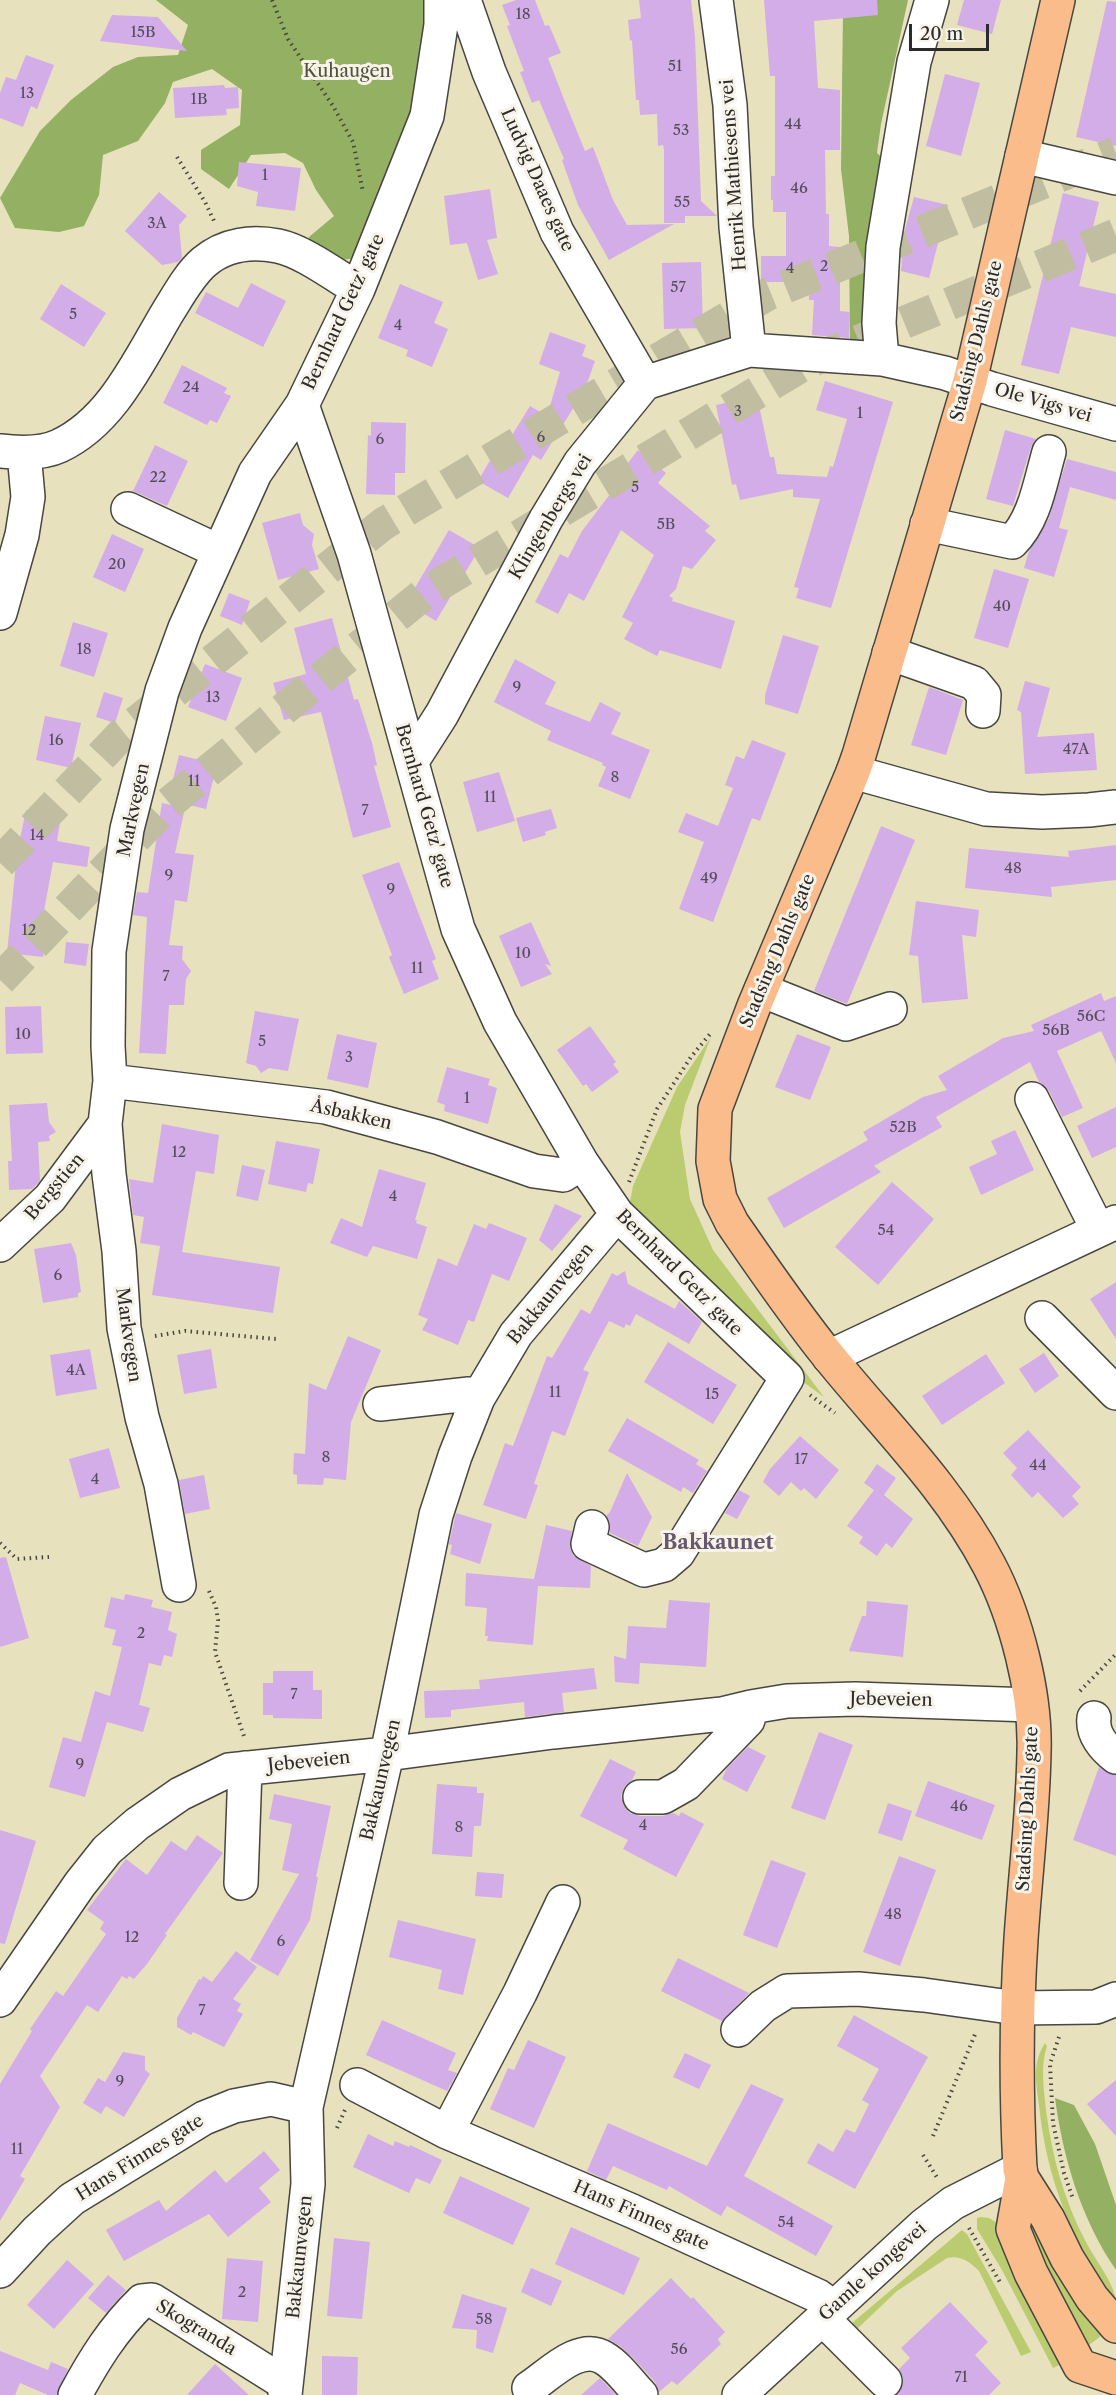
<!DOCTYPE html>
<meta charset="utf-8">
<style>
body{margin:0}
#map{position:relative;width:1116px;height:2395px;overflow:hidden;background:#e7e1be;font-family:"Libre Caslon Text",serif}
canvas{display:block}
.scale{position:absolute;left:909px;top:24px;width:80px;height:27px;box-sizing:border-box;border:3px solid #2b2b2b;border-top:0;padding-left:8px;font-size:18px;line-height:21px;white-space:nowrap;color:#2b2b2b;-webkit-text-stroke:4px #f7f3e8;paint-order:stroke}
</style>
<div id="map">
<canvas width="1116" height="2395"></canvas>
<div class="scale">20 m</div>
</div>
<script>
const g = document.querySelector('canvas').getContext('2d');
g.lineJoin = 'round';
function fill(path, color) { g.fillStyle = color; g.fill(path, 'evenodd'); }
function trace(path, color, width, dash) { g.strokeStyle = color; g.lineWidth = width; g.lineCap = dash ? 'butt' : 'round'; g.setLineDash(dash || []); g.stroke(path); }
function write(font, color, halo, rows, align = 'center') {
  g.font = font + ' "Libre Caslon Text",serif'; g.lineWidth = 6; g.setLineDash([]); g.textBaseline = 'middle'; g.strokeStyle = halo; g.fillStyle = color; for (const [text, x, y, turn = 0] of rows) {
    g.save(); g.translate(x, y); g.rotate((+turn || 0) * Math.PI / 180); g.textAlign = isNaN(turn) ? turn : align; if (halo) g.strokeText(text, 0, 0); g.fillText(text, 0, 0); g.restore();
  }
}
const green = new Path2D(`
 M711 1037 685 1105 680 1132 690 1199 713 1250 824 1397 792 1374 630 1202 633 1186 677 1087Z
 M1045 2043 1047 2046C1040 2067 1044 2089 1046 2110 1052 2156 1064 2201 1086 2242 1095 2260 1116 2285 1116 2303 1072 2246 1046 2176 1039 2105 1036 2082 1032 2063 1045 2043Z
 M1031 2214 1075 2299 1101 2336 1089 2345C1071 2319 1026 2245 1031 2214Z
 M981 2217 989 2218 999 2224 1024 2292 1059 2365 1053 2368 1002 2270 977 2229V2218Z
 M962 2230 967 2234 1031 2352 1021 2356 979 2271C969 2261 960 2255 947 2258L897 2291 857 2329 852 2323Z`);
const forest = new Path2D(`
 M156 0H431L411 114 356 258 335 261 308 248 309 237 334 216 316 190 303 163 285 153 251 155 229 189 201 169V150L240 125 242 90 212 69 173 82 165 103 138 141 103 155 99 195 84 226 59 232 15 228 0 198 40 131 71 100 113 67 138 57 178 55 188 25Z
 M851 0H908L881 124 877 153 890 165 876 342 850 344 849 236 841 169 843 10Z
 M1055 2098 1074 2105 1095 2144 1116 2205V2270C1081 2219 1063 2158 1055 2098Z`);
const building = new Path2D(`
 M516 0H535L545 26 549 25 561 53 548 58 565 102 585 151 593 147 613 200 627 225 674 224 609 260 578 205 562 160 564 159 539 100 532 103 520 72 524 71 507 26 510 25 502 5Z
 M639 0H691L695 37 701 201 717 216H685V223H664V150L663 145 658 146 657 114 640 115 639 100H636L632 40 630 41 628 20 641 18Z
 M764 0H877L878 15 814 21 818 88 840 90V150H825L826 214H829V246L840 247V311L850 312 849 338 812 335 814 300H809V287H790V282H761V256H786V212H773V200H771V176H775V76H770Z
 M964 0H1001L992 34 957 25Z
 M1107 1 1116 2V146L1076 137Z
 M112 15 158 17 187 51 100 41Z
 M26 55 54 65 37 109 31 106 23 127 0 118V93L6 77 16 80Z
 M945 74 980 83 961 156 926 146Z
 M224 85 225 88 238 87 239 108 226 109 227 115 175 118 173 88Z
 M239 162 301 168 295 211 256 206 258 192 237 186Z
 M490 189 497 238 487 240 498 274 478 280 467 243 450 245 444 196Z
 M159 192 187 216 179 225 182 258 178 262 162 265 125 231Z
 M1063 193 1099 202 1079 286 1116 294V337L1071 327 1059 374 1021 365Z
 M914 197 948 205 929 278 901 271 904 233Z
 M701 262 703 328 664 329 662 263Z
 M251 283 286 301 263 347 195 313 206 292 238 308Z
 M61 284 106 313 84 347 40 319Z
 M400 284 443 302 434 323 448 329 432 367 406 356 408 350 378 338Z
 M550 332 586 345 582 356 595 361 580 403 577 402 541 460 533 455 508 498 478 481 499 445 504 448 530 406 547 416 560 372 539 364Z
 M182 365 227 388 224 393 231 396 217 423 210 420 207 425 163 403Z
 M825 381 893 402 831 608 796 598 799 588 794 587 820 499 793 497V489L740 500 736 484 732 485 716 405 757 396 770 457H774L777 474 827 477 830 466 833 467 847 419 816 410Z
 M371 422 406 423 405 473H395V495L366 494 368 435 371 436Z
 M1005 430 1036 439 1031 447 1013 506 986 499Z
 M155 445 188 461 167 506 133 491Z
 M638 450 666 473 658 483 710 526 705 531 716 540 692 569 683 566 676 589 669 596 673 598 672 601 735 621 721 669 660 650 657 656 624 639 633 623 622 617 654 555 621 530 584 601 569 593 558 614 535 602 560 554 568 558 582 531 617 485 613 482Z
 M1067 459 1116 472V500L1070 487 1059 528 1068 530 1054 577 1024 568 1029 551 1049 518Z
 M300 513 303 525 314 534 312 545 319 569 278 580 262 523Z
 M449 530 480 548 436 621 406 603Z
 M112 534 144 549 125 592 93 577Z
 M994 569 1029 579 1008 648 974 638Z
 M229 593 250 601 242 625 220 616Z
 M332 618 354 700 358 699 372 743 377 765 374 766 391 827 353 838 321 712 284 720 273 683 306 674 294 628Z
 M73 622 108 633 94 677 60 666Z
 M783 635 819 646 798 714 765 704V695Z
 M515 659 556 682 545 704 590 722 600 702 621 713 611 734 650 750 630 799 598 786 606 767 602 765 603 763 547 740 551 731 494 702Z
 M205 664 242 678 226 721 188 707Z
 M1025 681 1050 688 1037 737 1094 733 1097 770 1025 774 1021 712 1017 710Z
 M929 687 963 700 946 755 911 745Z
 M104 692 123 698 115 723 96 717Z
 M45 716 81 723 71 768 36 760Z
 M752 740 786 753 760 821 752 818 713 922 679 909 704 842 678 832 686 813 718 826 733 788 725 785 736 756 744 759Z
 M179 755 217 764 206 809 168 800Z
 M499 772 515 821 477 832 463 782Z
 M162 803 185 808 175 853 194 855 187 902 175 900 169 945 183 946 182 959 191 971 186 979 184 1005H169L166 1054 139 1053 147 917 133 915 137 892 148 893Z
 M551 809 557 828 545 832 546 835 523 842 516 818Z
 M26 810 61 816 57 841 90 847 87 867 53 862 44 911H47L43 957 7 953 17 853Z
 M881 826 915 840 847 1004 814 991Z
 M1116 845V880L1051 887 1052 897 965 888 969 848 1069 857 1068 851Z
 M399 862 436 959 432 961 439 979 404 994 389 957 392 955 362 875Z
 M916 901 979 910 976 937 962 935 968 999 922 1003 918 956 909 955Z
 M531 922 551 966 545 964 552 974 521 987 499 936Z
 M66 942 89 944 86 966 64 963Z
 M1101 993 1104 1001 1116 996V1063L1101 1031 1057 1051 1083 1108 1062 1117 1049 1091 1039 1082 1030 1062 936 1117 942 1127 874 1166 881 1172 784 1228 767 1198 868 1140 863 1132 923 1097 947 1090 938 1076 1003 1038 1034 1031 1031 1025Z
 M41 1006 43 1053 6 1054 5 1007Z
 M255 1011 299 1019 288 1071 269 1068 261 1073 256 1066 246 1063Z
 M590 1026 616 1062 613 1064 619 1072 592 1092 586 1084 583 1086 557 1050Z
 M337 1034 377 1043 368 1088 327 1079Z
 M797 1034 831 1047 810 1100 775 1087Z
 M447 1067 490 1079 488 1085 497 1088 488 1124 444 1111 445 1105 437 1102Z
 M47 1103 49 1122 56 1132 49 1136 50 1141 38 1142 40 1181 32 1189 9 1190 8 1161H12L9 1105Z
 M1116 1107V1147L1092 1158 1077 1126Z
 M162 1124 219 1135 214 1174 196 1171 182 1252 280 1267 273 1313 152 1295 160 1246 140 1243 144 1217 133 1215 129 1179 153 1183Z
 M1015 1130 1034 1170 981 1195 969 1167 997 1154 991 1141Z
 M276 1141 320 1149 313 1184 308 1183 306 1192 268 1184Z
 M242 1165 265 1170 258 1201 236 1196Z
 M379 1169 426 1183 415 1220H417L416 1223 427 1227 417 1259 373 1246 367 1257 330 1243 341 1218 362 1227Z
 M892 1182 934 1219 878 1285 835 1247Z
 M555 1204 582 1216 552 1251 539 1240Z
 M489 1223 527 1238 509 1281 492 1274 474 1322 468 1320 458 1345 422 1330 428 1319 418 1315 438 1258 457 1266 474 1224 486 1229Z
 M71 1243 76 1255 81 1292 78 1293V1297L43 1303 34 1249Z
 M625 1271 628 1284 675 1309 679 1301 702 1322 689 1344 636 1314 630 1326 626 1324 624 1328 609 1321 583 1370 589 1372 565 1436 552 1431 534 1484 538 1485 526 1519 483 1505 505 1443 513 1446 547 1356 552 1358 581 1309 590 1314 612 1273 617 1276Z
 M1116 1282V1339L1090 1299Z
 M348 1336 381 1350 351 1422 346 1480 324 1478 323 1485 297 1484V1475L293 1474 294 1453 305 1454 309 1383 326 1390Z
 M668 1342 737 1385 713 1424 644 1382Z
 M90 1349 97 1389 56 1396 50 1355Z
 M211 1349 217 1388 184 1394 177 1355Z
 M1044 1353 1059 1376 1035 1393 1019 1369Z
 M986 1354 1005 1383 942 1425 922 1396Z
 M627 1418 699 1460 696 1464 707 1471 693 1493 683 1487 681 1492 608 1451Z
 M1028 1430 1081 1487 1072 1496 1079 1504 1063 1518 1038 1492 1032 1498 1011 1475 1017 1468 1003 1453Z
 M800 1436 839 1470 816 1499 804 1488 801 1491 791 1482 779 1496 763 1482 770 1469Z
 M109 1448 120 1488 80 1498 69 1459Z
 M877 1464 896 1478 884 1495 913 1519 892 1548 886 1543 877 1556 859 1543 863 1537 847 1526 874 1490 864 1483Z
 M627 1473 652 1517 638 1546 610 1533V1522L606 1516 610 1512Z
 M204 1475 210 1509 185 1514 179 1480Z
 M739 1490 750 1496 737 1519 725 1513Z
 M456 1513 492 1524 480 1564 450 1554 452 1545 449 1544Z
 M546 1525 572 1531 570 1548 573 1555 591 1566 590 1588 538 1586 533 1645 487 1641 488 1636H485L487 1608 465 1606 466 1573 534 1579Z
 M6 1557 29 1638 0 1647V1558Z
 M125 1594 153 1600 151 1607 172 1612 168 1630 177 1634 172 1657 164 1655 161 1666 149 1663 139 1705 150 1708 143 1732 107 1722 85 1797 49 1787 63 1737 81 1742 95 1691 110 1696 122 1647 112 1645 116 1630 104 1627 111 1597 124 1600Z
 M669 1600 710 1603 706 1667 640 1663 639 1684 615 1682 614 1656 626 1659 628 1626 666 1628Z
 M867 1601 908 1605 903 1657 849 1651 862 1616H866Z
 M594 1668 597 1689 562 1693 564 1712 525 1717 524 1702 451 1710V1717L425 1718 424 1691 480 1689 479 1680Z
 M273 1671H313V1690H322V1719L273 1718V1715H263V1683H273Z
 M819 1732 853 1745 825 1820 791 1808Z
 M748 1747 766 1756 747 1792 722 1779 727 1768Z
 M610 1759 636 1772 632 1780 624 1787 621 1796 624 1806 630 1813 640 1816H663L673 1813 679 1816 681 1812 704 1824 676 1877 623 1849 628 1840 580 1816Z
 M1099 1767 1116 1775V1856L1073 1840Z
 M928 1781 995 1805 982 1840 915 1816Z
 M437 1784 477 1787V1793H484L481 1826H474L472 1857 432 1854Z
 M274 1794 331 1806 316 1877H318L310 1920 278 1976 250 1960 299 1874 282 1870 292 1824 269 1819Z
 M888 1803 912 1811 902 1841 878 1833Z
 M0 1830 36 1841 5 1944 0 1943Z
 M197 1835 223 1853 165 1934 167 1935 147 1964 134 1979 129 1976 127 1979 122 1976 98 2012 87 2005 40 2076 60 2107 20 2176 25 2179 0 2221V2084L32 2031 30 2029 56 1991 63 1996 106 1934 100 1929 104 1922 87 1910 126 1859 147 1875 171 1841 186 1851Z
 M899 1856 936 1870 900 1966 863 1952Z
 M771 1860 806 1873 777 1948 743 1935Z
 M477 1872 504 1874 502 1898 475 1896Z
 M398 1920 476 1939 463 1995 438 1989 442 1970 389 1957Z
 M236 1951 257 1967 233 1999 241 2004 237 2011 243 2014 224 2047 193 2032 191 2035 177 2027V2018L199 1979 201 1980 203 1976 212 1982Z
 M678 1958 749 1993 722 2021 661 1991Z
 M854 2015 928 2057 855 2189 807 2163 818 2143 833 2152 846 2129 855 2133 869 2104 862 2100 879 2069 837 2046Z
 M382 2020 456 2053 448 2070 457 2073 447 2091 366 2055Z
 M528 2040 566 2057 534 2128 490 2109 508 2068 514 2070Z
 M123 2052 145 2056V2070L150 2074 124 2117 106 2106 101 2114 83 2103 98 2078 105 2082Z
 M685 2053 711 2065 699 2089 673 2077Z
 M1116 2080V2136L1087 2104Z
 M751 2084 784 2099 744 2176 833 2226 816 2256 727 2206 721 2216 669 2186 667 2190 613 2166 606 2180 587 2171 608 2123 707 2166Z
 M368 2134 393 2146 395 2141 409 2147 410 2145 442 2160 430 2184 416 2178 409 2193 353 2167Z
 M264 2151 280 2170 259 2188 271 2202 228 2237 209 2214 124 2261 106 2230 159 2200 166 2211 215 2170 226 2183Z
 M460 2176 530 2208 513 2245 443 2213Z
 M571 2227 640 2258 624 2295 555 2264Z
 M334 2238 370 2242 362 2319 327 2316Z
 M227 2258 263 2261 258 2322 222 2319Z
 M67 2260 94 2284 54 2329 27 2305Z
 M531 2268 562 2281 551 2306 521 2292Z
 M108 2275 126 2290 106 2313 88 2298Z
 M671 2278 691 2299 693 2297 725 2332 718 2339 721 2344 692 2371 677 2385 672 2381 659 2392 655 2382 633 2358 620 2346 608 2339Z
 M462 2294 507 2308 493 2353 476 2348 477 2330 452 2328Z
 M950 2302 988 2342 975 2355 1001 2383 989 2395H897L903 2385V2377L899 2369 910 2358 901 2348Z
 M0 2351 48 2370 51 2362 68 2369 56 2395H48L20 2383 15 2395H0Z
 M322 2356 358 2357 357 2395H322Z
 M215 2364 249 2395H187Z
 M600 2378 616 2395H581Z`);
const highwayTunnel = new Path2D(`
 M0 863 123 733 383 524 768 294 1116 153
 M0 980 168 804 425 593 806 363 1116 235`);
const path = new Path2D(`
 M272 0 288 39 333 106 353 142 363 192
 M177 157 205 202 215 223
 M629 1182 657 1109 691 1057 710 1034
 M155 1336 185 1331 276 1339
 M810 1395 835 1413
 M0 1543 17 1559 49 1557
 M209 1591 216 1607 218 1620 215 1652 245 1739
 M1080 1691 1116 1654
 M1059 2037 1050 2064 1053 2123 1064 2173 1073 2199
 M337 2128 345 2110
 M933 2136 976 2032
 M923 2155 938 2179
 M969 2228 1001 2284`);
const minor = new Path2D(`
 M441 0V25L427 116 358 289 302 405 354 554 458 929 500 1022 582 1163 617 1214 787 1378 678 1553 664 1565 644 1570 588 1544 592 1527
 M464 0 489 72 557 232 645 383
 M716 0 730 105 736 227 749 350
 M1022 156 1116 178
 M882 359 879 323 883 247 914 62 932 0
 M0 451C18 453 42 454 59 446 113 421 140 358 169 310 179 294 190 274 204 262 225 244 252 241 278 246 303 251 336 276 358 289
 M128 509 218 551
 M927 524 1012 542C1035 519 1040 483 1049 452
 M0 613 22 535 28 497 24 453
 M889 653 974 683 984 695 983 711
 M412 761 442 714 546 519 580 463 645 383 749 350 882 359 945 373 992 389 1116 424
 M853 772 986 809 1042 812 1089 810 1116 807
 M761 990 846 1024 890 1009
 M110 1081 326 1107 437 1137 534 1171 563 1175 582 1163
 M1032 1099 1098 1230
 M0 1245 50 1198 105 1124
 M1042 1318 1116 1393
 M829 1357 1116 1222
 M380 1404 469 1394 478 1398
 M179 1585 161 1484 142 1417 124 1328 119 1251 109 1174 105 1124 110 1081 108 1046 109 951 127 829 162 691 185 628 255 473 302 405
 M1094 1718C1092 1734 1104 1748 1116 1757
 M640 1797H663L686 1784 748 1720 751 1707
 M241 1883 245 1768
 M0 2000 80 1884 107 1850 137 1824 180 1794 229 1770 387 1754 553 1732 722 1714 751 1707 787 1701 855 1699 1031 1705
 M738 2030 763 2006 787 1991 858 1989 924 1995 1017 2008 1096 2007 1116 1999
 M357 2085 447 2132 632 2211 818 2296 833 2307
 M447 2132 520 1993 563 1902
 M0 2271 37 2231 72 2199 204 2118 234 2106 271 2099 306 2107
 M822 2318 885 2381
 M529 2388C548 2376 579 2342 604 2358 618 2366 630 2384 641 2395
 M75 2395C94 2360 113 2329 142 2301L152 2300 286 2384
 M285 2395 308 2184 306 2107 387 1754 436 1515 455 1456 478 1398 516 1334 617 1214
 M739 2395 924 2225 953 2203 1020 2169`);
const major = new Path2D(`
 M1058 0 970 381 859 755 853 772 754 1006 715 1109 713 1161 720 1199 732 1223C763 1268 795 1315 830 1358 885 1426 948 1487 989 1565 1016 1616 1036 1694 1034 1752 1033 1814 1025 1877 1021 1939 1016 2016 1016 2092 1020 2169L1022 2178 1048 2219 1067 2258 1092 2298 1116 2326
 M1022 2178 1013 2229 1031 2273 1080 2366 1116 2378`);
const numberNames = [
 ["18",523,15],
 ["15B",143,33],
 ["51",675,67],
 ["13",27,94],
 ["1B",199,100],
 ["44",793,125],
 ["53",681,131],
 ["1",265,176],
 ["46",799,189],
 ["55",682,203],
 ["3A",157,224],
 ["2",824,267],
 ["4",790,269],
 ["57",678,288],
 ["5",73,315],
 ["4",398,326],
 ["24",191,388],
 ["3",738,412],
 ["1",860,414],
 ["6",541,438],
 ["6",380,440],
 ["22",158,478],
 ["5",635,488],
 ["5B",666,525],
 ["20",117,565],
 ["40",1002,607],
 ["18",84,650],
 ["9",517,688],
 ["13",213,698],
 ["16",56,741],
 ["47A",1076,750],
 ["8",615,778],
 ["11",194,782],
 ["11",490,798],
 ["7",365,811],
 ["14",37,836],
 ["48",1013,869],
 ["9",169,876],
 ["49",709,879],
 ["9",391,890],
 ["12",29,931],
 ["10",523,954],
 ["11",417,969],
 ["7",166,977],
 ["56C",1091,1017],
 ["56B",1056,1031],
 ["10",23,1035],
 ["5",262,1042],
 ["3",349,1058],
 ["1",467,1099],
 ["52B",903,1128],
 ["12",179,1153],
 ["4",393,1197],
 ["54",886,1231],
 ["6",58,1276],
 ["4A",76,1371],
 ["11",555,1393],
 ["15",712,1395],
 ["8",326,1458],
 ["17",801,1460],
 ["44",1038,1466],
 ["4",95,1480],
 ["2",141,1634],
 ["7",294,1695],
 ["9",80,1765],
 ["46",959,1807],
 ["4",643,1826],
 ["8",459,1828],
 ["48",893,1915],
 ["12",132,1938],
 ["6",281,1942],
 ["7",202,2011],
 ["9",120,2082],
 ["11",17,2150],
 ["54",786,2223],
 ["2",242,2293],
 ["58",484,2320],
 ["56",679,2350],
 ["71",961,2378]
];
const parkNames = [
 ["Kuhaugen",347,72]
];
const streetNames = [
 ["Henrik Mathiesens vei",734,175,-94],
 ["Ludvig Daaes gate",537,180,66],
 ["Bernhard Getz' gate",344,312,-65],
 ["Stadsing Dahls gate",977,341,-76],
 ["Ole Vigs vei",1043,403,16],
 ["Klingenbergs vei",551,517,-59],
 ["Bernhard Getz' gate",424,806,74],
 ["Markvegen",134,810,-78],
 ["Stadsing Dahls gate",778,951,-67],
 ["Åsbakken",351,1115,13],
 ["Bergstien",55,1187,-50],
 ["Bernhard Getz' gate",679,1273,45],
 ["Bakkaunvegen",551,1294,-51],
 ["Markvegen",128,1335,82],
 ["Jebeveien",891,1700,1],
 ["Jebeveien",309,1762,-6],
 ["Bakkaunvegen",381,1780,-77],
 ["Stadsing Dahls gate",1028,1809,-87],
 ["Hans Finnes gate",140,2158,-32],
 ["Hans Finnes gate",641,2216,24],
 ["Bakkaunvegen",300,2257,-84],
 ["Gamle kongevei",873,2272,-42],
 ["Skogranda",196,2328,31]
];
const neighbourhoodNames = [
 ["Bakkaunet",718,1543]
];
fill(green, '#bbcc70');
fill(forest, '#94b062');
fill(building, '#d3ade8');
trace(highwayTunnel, '#c1bda1', 33, [33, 16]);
trace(minor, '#474641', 36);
trace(major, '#474641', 36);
trace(path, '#474641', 4, [1.5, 4.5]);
trace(minor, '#fff', 33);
trace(major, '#fabc8b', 33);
write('15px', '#554c5a', null, numberNames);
write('18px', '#4f533c', '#f7f3e8', parkNames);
write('18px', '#2b2b2b', '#f7f3e8', streetNames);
write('bold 20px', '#66586d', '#f7f3e8', neighbourhoodNames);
</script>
